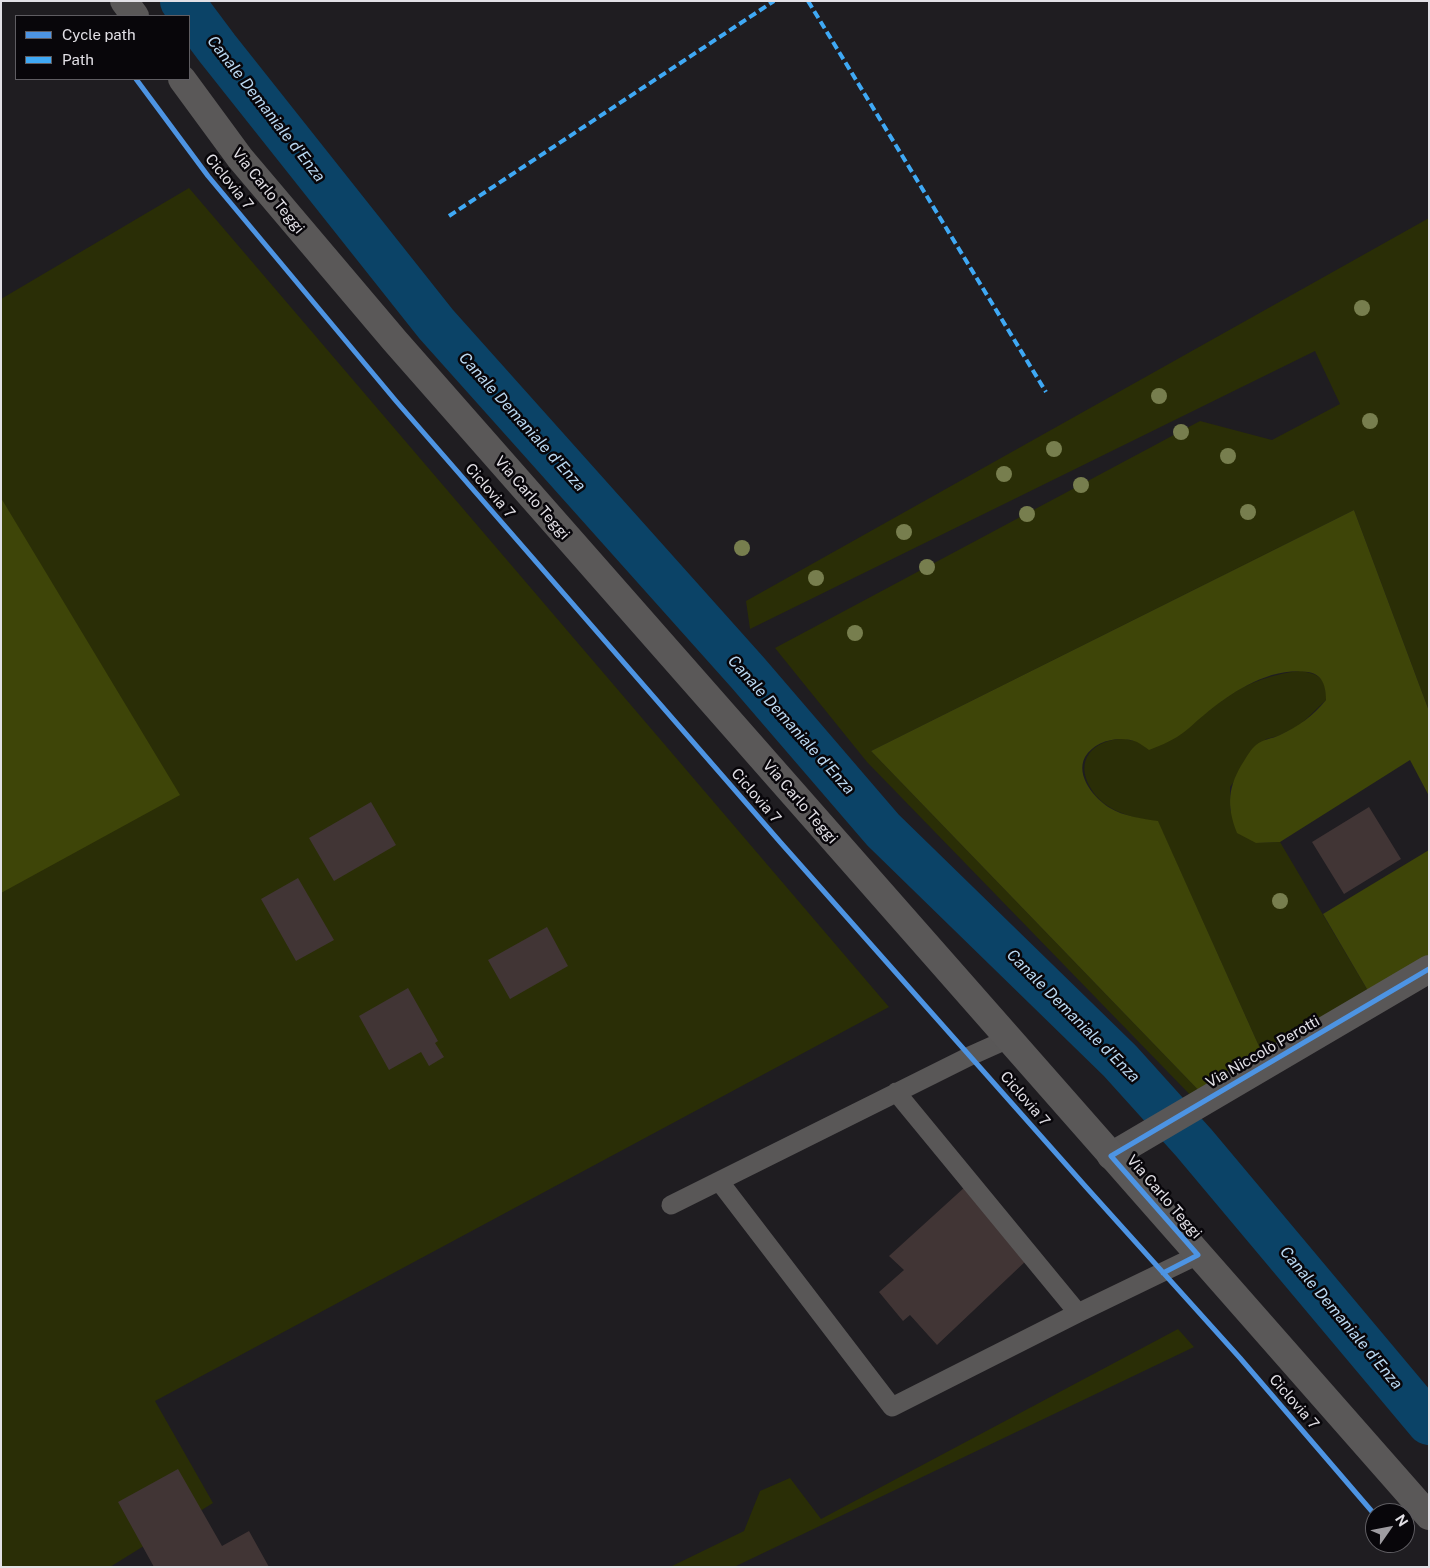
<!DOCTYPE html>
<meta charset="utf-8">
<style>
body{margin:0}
#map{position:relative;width:1430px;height:1568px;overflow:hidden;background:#1f1d21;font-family:"Public Sans",sans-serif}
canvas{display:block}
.frame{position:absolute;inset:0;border:2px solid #e2e0e6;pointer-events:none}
.legend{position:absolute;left:15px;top:15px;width:175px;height:65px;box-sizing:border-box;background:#08060a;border:1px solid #5f5d62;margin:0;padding:6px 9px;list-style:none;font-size:15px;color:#e2e0e6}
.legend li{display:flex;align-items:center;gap:10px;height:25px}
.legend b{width:25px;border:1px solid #5f5d62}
.north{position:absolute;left:1365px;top:1503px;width:50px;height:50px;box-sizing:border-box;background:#08060a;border:1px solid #5f5d62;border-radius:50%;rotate:57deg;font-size:14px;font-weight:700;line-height:20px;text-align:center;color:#e2e0e6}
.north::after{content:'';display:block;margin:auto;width:18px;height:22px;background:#9e9ca1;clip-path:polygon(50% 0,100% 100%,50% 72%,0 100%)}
</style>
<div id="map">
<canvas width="1430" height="1568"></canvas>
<div class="frame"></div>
<ul class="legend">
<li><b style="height:6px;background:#4d94e3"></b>Cycle path</li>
<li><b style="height:6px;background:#3fa9f5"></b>Path</li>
</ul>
<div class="north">N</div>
</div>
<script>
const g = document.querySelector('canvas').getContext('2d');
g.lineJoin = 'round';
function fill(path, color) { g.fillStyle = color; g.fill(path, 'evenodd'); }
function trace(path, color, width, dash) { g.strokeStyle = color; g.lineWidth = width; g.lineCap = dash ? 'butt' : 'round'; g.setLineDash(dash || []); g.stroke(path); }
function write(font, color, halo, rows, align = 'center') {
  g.font = font + ' "Public Sans",sans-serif'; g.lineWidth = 5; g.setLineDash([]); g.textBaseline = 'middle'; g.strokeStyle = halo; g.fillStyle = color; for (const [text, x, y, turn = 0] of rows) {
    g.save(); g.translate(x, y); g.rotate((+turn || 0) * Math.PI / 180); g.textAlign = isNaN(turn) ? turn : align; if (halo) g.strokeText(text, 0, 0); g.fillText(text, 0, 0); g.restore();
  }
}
const green = new Path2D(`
 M189 188 889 1007 155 1401 213 1503 110 1567H1V299Z
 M1429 218V711L1354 510 871 751 1207 1099 1199 1104 867 762 775 648 1200 421 1272 440 1340 404 1315 351 750 629 746 601Z
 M1300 671C1320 674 1327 679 1326 700L1300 725 1278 736 1266 739 1230 787V810L1256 843 1280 842 1374 1001 1267 1064 1158 822C1132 818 1103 811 1090 787 1075 761 1092 741 1120 739 1126 738 1132 742 1138 741 1145 740 1153 735 1159 733 1173 727 1188 723 1201 716 1210 711 1217 703 1226 698 1248 682 1273 674 1300 671Z
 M1178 1329 1194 1347 734 1567H670L744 1531 760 1491 790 1478 821 1519Z`);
const forest = new Path2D(`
 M1 498 180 795 1 893Z
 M1354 510 1429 711V796L1410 760 1280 842 1256 843 1237 833C1226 805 1228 786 1244 761 1247 756 1251 749 1256 745 1263 739 1272 739 1280 735 1299 726 1313 716 1326 700 1326 687 1323 674 1308 672 1269 667 1232 692 1204 715 1195 722 1187 731 1177 737 1169 742 1159 746 1149 750 1145 747 1141 744 1137 742 1120 735 1095 740 1085 757 1075 776 1095 799 1110 808 1123 816 1143 819 1158 821L1267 1064 1207 1099 871 751Z
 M1429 850V969L1374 1001 1323 914Z`);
const canal = new Path2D(`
 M182 1 217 48 436 324 748 673 883 830 1120 1061 1194 1143 1429 1423`);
const building = new Path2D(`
 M371 802 396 845 334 881 309 838Z
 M1369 807 1401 859 1344 894 1312 842Z
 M298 878 334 940 296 961 261 899Z
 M547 927 568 966 510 999 488 960Z
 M408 988 438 1041 435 1043 444 1057 429 1066 421 1052 389 1070 359 1016Z
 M966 1186 1028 1259 937 1345 910 1315 903 1321 879 1292 904 1270 889 1256Z
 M178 1469 222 1546 249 1531 269 1567H154L118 1502Z`);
const lane = new Path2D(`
 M896 1092 1078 1313
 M719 1181 892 1407 1078 1313 1198 1255
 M671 1205 970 1056 1008 1039`);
const street = new Path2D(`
 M1111 1156 1429 969`);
const primary = new Path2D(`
 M124 1 135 16
 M182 79 240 158 395 341 1429 1516`);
const quiet = new Path2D(`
 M808 1 1046 392
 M449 216 774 1`);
const cycleway = new Path2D(`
 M136 79 208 176 396 401 781 843 1086 1187 1240 1358 1375 1515
 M1163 1273 1198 1255 1111 1156 1429 969`);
const trees = [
 [1362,308],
 [1159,396],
 [1370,421],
 [1181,432],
 [1054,449],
 [1228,456],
 [1004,474],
 [1081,485],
 [1248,512],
 [1027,514],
 [904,532],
 [742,548],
 [927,567],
 [816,578],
 [855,633],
 [1280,901]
];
const streetNames = [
 ["Ciclovia 7",229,182,51],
 ["Via Carlo Teggi",268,191,51],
 ["Ciclovia 7",490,491,49],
 ["Via Carlo Teggi",532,498,49],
 ["Ciclovia 7",756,796,49],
 ["Via Carlo Teggi",800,802,49],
 ["Via Niccolò Perotti",1263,1052,-30],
 ["Ciclovia 7",1025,1099,49],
 ["Via Carlo Teggi",1164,1197,49],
 ["Ciclovia 7",1294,1402,49]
];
const waterNames = [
 ["Canale Demaniale d'Enza",266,109,52],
 ["Canale Demaniale d'Enza",522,422,48],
 ["Canale Demaniale d'Enza",791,725,48],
 ["Canale Demaniale d'Enza",1073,1016,45],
 ["Canale Demaniale d'Enza",1341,1318,50]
];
fill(green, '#2a2e06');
fill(forest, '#3e4508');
trace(canal, '#0b4367', 44);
fill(building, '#413535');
trace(lane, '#595757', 19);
trace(street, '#595757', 28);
trace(primary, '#5a5858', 28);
trace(quiet, '#3fa9f5', 4, [8, 4]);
trace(cycleway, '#4d94e3', 5);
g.fillStyle = '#777e4e';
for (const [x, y] of trees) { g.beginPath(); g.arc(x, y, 8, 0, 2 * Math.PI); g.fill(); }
write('15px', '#e2e0e6', '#08060a', streetNames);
write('italic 16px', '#bad8f1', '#08060a', waterNames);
</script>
